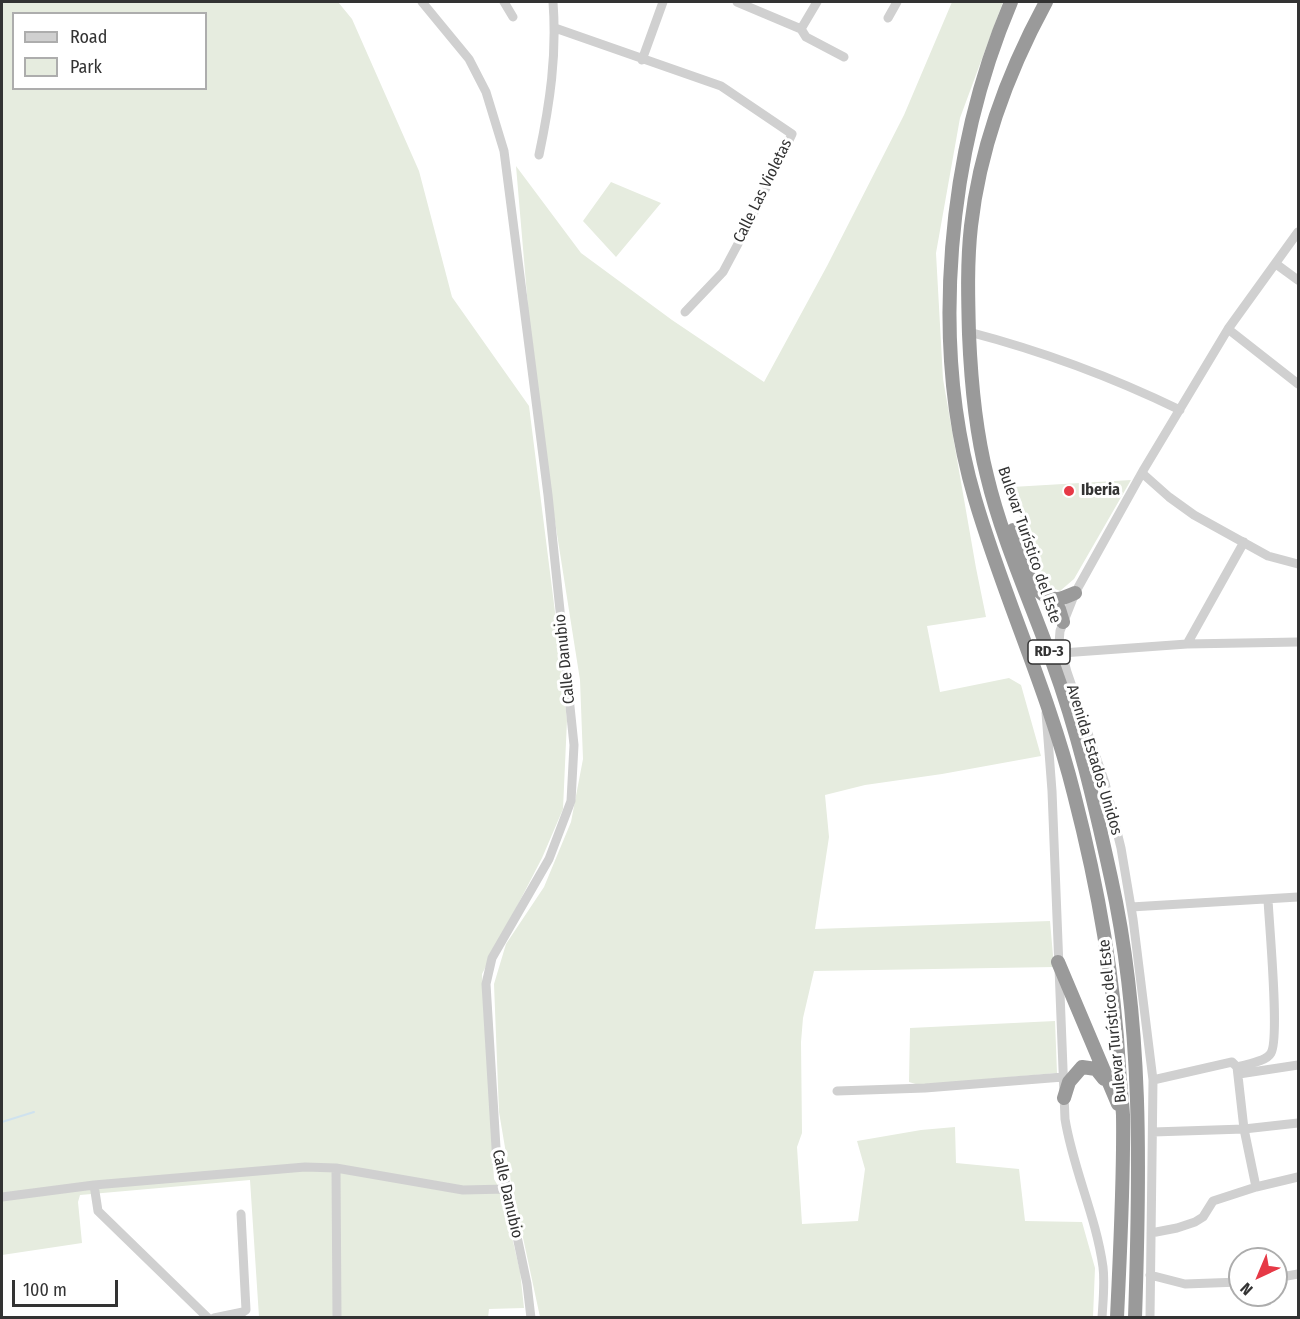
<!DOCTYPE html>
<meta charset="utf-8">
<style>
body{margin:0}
#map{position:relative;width:1300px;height:1319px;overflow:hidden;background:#fff;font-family:"Fira Sans Condensed",sans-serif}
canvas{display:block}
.frame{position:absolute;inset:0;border:3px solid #333;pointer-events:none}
.legend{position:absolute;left:12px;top:12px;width:195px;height:78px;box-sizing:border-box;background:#fff;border:2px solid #adadad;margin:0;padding:8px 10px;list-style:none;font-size:18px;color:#333}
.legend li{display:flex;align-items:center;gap:12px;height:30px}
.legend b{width:30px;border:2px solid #adadad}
.north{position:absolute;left:1228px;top:1247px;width:60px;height:60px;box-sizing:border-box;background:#fff;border:2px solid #adadad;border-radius:50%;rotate:224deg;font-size:16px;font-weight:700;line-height:24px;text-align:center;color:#333}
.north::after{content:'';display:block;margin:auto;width:21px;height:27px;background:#e63946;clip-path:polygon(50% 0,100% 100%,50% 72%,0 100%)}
.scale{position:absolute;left:12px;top:1280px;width:106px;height:27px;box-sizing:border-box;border:3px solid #333;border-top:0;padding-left:8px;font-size:18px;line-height:21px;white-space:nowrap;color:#333;-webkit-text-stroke:4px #fff;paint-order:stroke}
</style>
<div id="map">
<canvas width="1300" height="1319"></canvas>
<div class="frame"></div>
<ul class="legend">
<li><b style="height:8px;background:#d0d0d0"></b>Road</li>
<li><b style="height:16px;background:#e6ecdf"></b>Park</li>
</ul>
<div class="north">N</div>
<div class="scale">100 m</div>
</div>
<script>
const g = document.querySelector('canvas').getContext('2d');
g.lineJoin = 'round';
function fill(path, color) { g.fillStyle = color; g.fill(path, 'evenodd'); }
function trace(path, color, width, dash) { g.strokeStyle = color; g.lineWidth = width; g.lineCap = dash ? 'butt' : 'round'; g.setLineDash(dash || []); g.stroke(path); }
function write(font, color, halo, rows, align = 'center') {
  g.font = font + ' "Fira Sans Condensed",sans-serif'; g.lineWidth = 6; g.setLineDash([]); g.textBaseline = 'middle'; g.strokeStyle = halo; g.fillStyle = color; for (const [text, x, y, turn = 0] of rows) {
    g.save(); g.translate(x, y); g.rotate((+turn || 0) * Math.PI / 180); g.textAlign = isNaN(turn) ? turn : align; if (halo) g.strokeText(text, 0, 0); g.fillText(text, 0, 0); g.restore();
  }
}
const green = new Path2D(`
 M2 2H338L352 19 419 171 452 297 529 406 555 612 567 720 563 809 542 858 482 974 494 1179 501 1191 520 1271 524 1308 489 1309 488 1318 259 1317 250 1180 80 1195 78 1202 82 1243 2 1255ZM14 14H206V88H14Z
 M952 2H1003L960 118 936 253 943 379 976 568 986 617 927 626 940 692 1009 678 1021 685 1041 756 942 774 865 785 825 795 829 837 815 929 1050 921 1054 967 814 971 803 1018 801 1042 802 1133 797 1147 802 1224 858 1221 865 1169 857 1141 921 1130 955 1127 956 1163 1019 1169 1025 1221 1082 1222 1095 1268 1093 1317H540L510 1177 499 1112 494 984 506 944 544 887 571 822 583 759 580 680 536 401 516 166 581 253 672 320 764 382 827 266 904 115Z
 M611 182 661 203 616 257 583 221Z
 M1131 480 1074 579 1060 591 1046 585 1025 536 1012 487Z
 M1055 1021 1057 1073 919 1085 909 1082 910 1028Z`);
const stream = new Path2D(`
 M2 1122 34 1112`);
const minor = new Path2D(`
 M422 2 469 59 486 92 504 151 548 495 574 745 571 801 549 859 492 958 486 984 497 1164 504 1178 507 1189 527 1284 531 1318
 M504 2 513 17
 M737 2 801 29 817 2
 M888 18 897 2
 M555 28 721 86 792 134 747 227 723 272 685 312
 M801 29 806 37 844 57
 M642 60 663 2
 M539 155C550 103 557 55 553 2
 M1276 264 1298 280
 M1228 329 1298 384
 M969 332C1042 351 1112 377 1180 410
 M1142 473 1169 497 1194 515 1268 556 1298 564
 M1187 644 1244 542
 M1062 653 1187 644 1298 642
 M1046 713 1052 791 1065 1119C1073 1169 1096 1216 1103 1267 1105 1283 1103 1301 1102 1318
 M1131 907 1298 897
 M1237 1067C1246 1064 1266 1062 1271 1053 1280 1038 1269 924 1268 899
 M1239 1074 1298 1065
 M1153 1080 1232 1062 1237 1067 1244 1129 1256 1187
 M837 1091 925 1088 1063 1077
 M1153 1132 1244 1129 1298 1123
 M336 1168 337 1318
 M94 1185 305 1167 336 1168 463 1190 507 1189
 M2 1197 94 1185 98 1211 208 1318
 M1151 1233 1177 1228 1195 1222 1203 1217 1213 1201 1256 1187 1298 1177
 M1150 1275 1185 1284 1240 1282
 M1276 1278 1298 1274
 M214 1318 243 1312 246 1310 241 1214
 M1150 1318 1153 1080 1133 919 1121 848 1105 783 1067 672 1059 643 1060 631 1075 593 1144 469 1228 329 1298 232`);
const highway = new Path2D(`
 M1011 2C948 150 929 343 975 499 1004 598 1049 693 1074 794 1097 883 1114 975 1119 1067 1120 1083 1122 1099 1123 1115 1124 1182 1120 1250 1117 1318
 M1046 2C1008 72 980 146 971 226 967 262 968 298 969 334 971 382 975 429 987 476 1002 539 1030 600 1052 661 1078 732 1095 805 1111 878 1143 1022 1140 1171 1135 1318
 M1013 530C1021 552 1029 599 1057 599 1063 599 1070 595 1075 593
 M1049 597 1059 609 1063 622
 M1058 962 1118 1104
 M1064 1098 1069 1082 1082 1067 1096 1069 1104 1079`);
const markers = [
 [1069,491,6,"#e63946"]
];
const shields = [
 [1049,652,42]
];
const shieldNames = [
 ["RD-3",1049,652]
];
const streetNames = [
 ["Calle Las Violetas",763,191,-64],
 ["Bulevar Turístico del Este",1029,545,71],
 ["Calle Danubio",565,659,-96],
 ["Avenida Estados Unidos",1094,760,73],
 ["Bulevar Turístico del Este",1113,1021,-96],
 ["Calle Danubio",507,1194,77]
];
const poiNames = [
 ["Iberia",1081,491]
];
fill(green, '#e6ecdf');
trace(stream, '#cfe2ee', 2);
trace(minor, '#d0d0d0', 9);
trace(highway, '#9a9a9a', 14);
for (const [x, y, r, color] of markers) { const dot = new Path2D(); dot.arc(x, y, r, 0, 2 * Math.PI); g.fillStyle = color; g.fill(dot); trace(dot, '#fff', 2); }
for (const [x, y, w] of shields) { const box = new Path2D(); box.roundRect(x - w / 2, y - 12, w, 24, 4.5); g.fillStyle = '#fff'; g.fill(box); trace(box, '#333', 1.5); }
write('bold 15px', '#333', null, shieldNames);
write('16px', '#333', '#fff', streetNames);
write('bold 16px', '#333', '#fff', poiNames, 'left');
</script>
